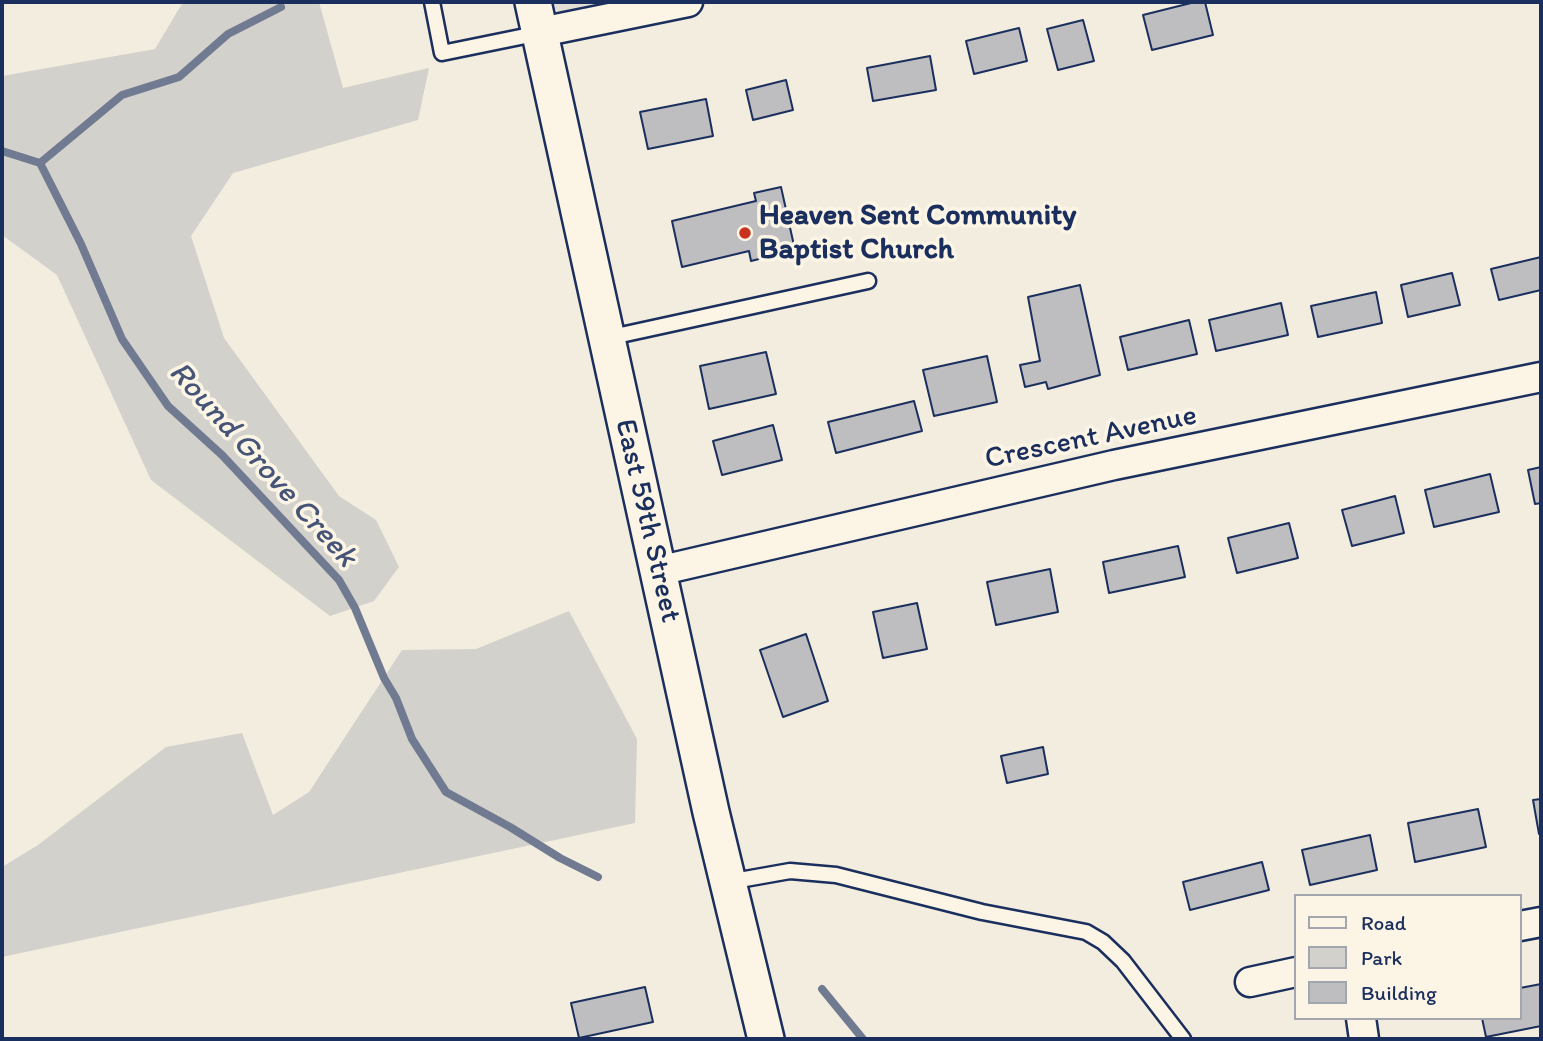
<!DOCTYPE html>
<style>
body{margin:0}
#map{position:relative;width:1543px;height:1041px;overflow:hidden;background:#f3ede0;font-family:Itim,sans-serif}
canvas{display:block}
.frame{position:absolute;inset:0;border:4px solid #1b2f5e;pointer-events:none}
.legend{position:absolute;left:1294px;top:894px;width:228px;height:126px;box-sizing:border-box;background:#fcf5e5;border:2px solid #a2a6af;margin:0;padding:9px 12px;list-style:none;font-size:21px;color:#1b2f5e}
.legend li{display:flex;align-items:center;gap:14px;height:35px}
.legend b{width:35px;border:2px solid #a2a6af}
</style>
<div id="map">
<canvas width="1543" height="1041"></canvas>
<div class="frame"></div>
<ul class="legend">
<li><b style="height:9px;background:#fcf5e5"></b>Road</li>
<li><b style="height:19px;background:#d3d1cc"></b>Park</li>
<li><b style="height:19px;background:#bebec0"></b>Building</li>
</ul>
</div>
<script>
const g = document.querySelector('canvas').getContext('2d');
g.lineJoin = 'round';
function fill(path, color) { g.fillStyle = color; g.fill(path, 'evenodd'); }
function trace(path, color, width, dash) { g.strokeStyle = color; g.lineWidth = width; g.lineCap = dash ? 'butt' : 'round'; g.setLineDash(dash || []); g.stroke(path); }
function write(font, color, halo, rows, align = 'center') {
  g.font = font + ' Itim,sans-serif'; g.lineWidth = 7; g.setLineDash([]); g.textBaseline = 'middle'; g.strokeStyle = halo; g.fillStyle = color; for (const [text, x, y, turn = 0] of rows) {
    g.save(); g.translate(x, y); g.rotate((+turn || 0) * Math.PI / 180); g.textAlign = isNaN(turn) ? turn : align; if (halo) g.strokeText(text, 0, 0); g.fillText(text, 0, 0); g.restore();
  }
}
const built = new Path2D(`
 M548 2H634L567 13 558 11Z`);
const green = new Path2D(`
 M183 2H319L343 88 429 68 418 120 233 173 191 236 224 338 339 496 376 520 399 567 374 601 330 616 151 480 57 275 2 235V76L155 49Z
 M569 611 637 739 635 823 2 957V867L38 845 166 747 242 733 273 815 309 792 402 650 476 649Z`);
const stream = new Path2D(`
 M2 151 40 163 81 244 122 339 168 406 222 455 339 580 355 608 384 678 396 698 412 739 446 792 510 827 560 858 598 877
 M40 163 122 95 179 77 228 34 281 7
 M822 989 863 1039`);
const building = new Path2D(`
 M1195 2H1205L1213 35 1152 50 1143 15Z
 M1083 20 1094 61 1058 70 1047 29Z
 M1019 28 1027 61 974 74 966 41Z
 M930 56 936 90 873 101 867 68Z
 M786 80 793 110 753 120 746 90Z
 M706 99 713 136 648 149 640 112Z
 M781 187 795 250 751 261 749 251 682 267 672 221 756 201 754 193Z
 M1541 257V290L1499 300 1491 269Z
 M1452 273 1460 305 1408 317 1401 285Z
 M1080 285 1100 375 1048 389 1046 382 1025 387 1020 365 1040 361 1028 297Z
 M1376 292 1382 323 1318 337 1311 306Z
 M1281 303 1288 335 1216 351 1209 320Z
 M1189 320 1197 354 1128 370 1120 337Z
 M766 352 776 394 709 409 700 366Z
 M987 356 997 402 934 416 923 370Z
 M914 401 922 431 836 453 828 422Z
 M773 425 782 460 722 475 713 441Z
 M1541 467V503L1535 504 1528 470Z
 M1490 474 1499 512 1434 527 1425 490Z
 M1395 496 1404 533 1352 546 1342 510Z
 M1289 523 1298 558 1237 573 1228 538Z
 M1178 546 1185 577 1109 593 1103 562Z
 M1050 569 1058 612 996 625 987 582Z
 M917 603 927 649 883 658 873 612Z
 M806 634 828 701 783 717 760 650Z
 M1043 747 1048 774 1007 783 1001 756Z
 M1541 799V834H1539L1533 800Z
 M1478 809 1486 847 1415 862 1408 823Z
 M1370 835 1377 870 1310 885 1302 850Z
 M1262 862 1269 890 1190 910 1183 882Z
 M1541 984V1026L1486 1037 1482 1018H1520V988Z
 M645 987 653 1022 579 1038 571 1003Z`);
const service = new Path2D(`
 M432 2 442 53 540 33
 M607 338 868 281
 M728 882 790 871 836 875 982 912 1086 932 1103 942 1123 961 1183 1039`);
const minor = new Path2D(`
 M541 32 688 2
 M658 571 1114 465 1541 377
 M1520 926 1541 922
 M1250 982 1296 972
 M1361 1018 1364 1039`);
const tertiary = new Path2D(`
 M533 2 711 812 766 1039`);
const markers = [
 [745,233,7,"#c8321e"]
];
const poiNames = [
 ["Heaven Sent Community",759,216],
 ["Baptist Church",759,250]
];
const streetNames = [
 ["Crescent Avenue",1091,438,-12],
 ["East 59th Street",647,521,77]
];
const waterNames = [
 ["Round Grove Creek",262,465,48]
];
fill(built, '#e3dfd6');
fill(green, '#d3d1cc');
trace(stream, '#707a91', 8);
fill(building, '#bebec0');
trace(building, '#1b2f5e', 2);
trace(service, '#1b2f5e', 19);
trace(minor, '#1b2f5e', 33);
trace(tertiary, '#1b2f5e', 40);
trace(service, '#fcf5e5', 14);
trace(minor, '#fcf5e5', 28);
trace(tertiary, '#fcf5e5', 35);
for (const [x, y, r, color] of markers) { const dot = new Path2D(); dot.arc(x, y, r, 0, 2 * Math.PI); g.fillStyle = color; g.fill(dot); trace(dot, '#fcf5e5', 2.5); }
write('bold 30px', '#1b2f5e', '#fcf5e5', poiNames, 'left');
write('30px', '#1b2f5e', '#fcf5e5', streetNames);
write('italic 32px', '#465478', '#fcf5e5', waterNames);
</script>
